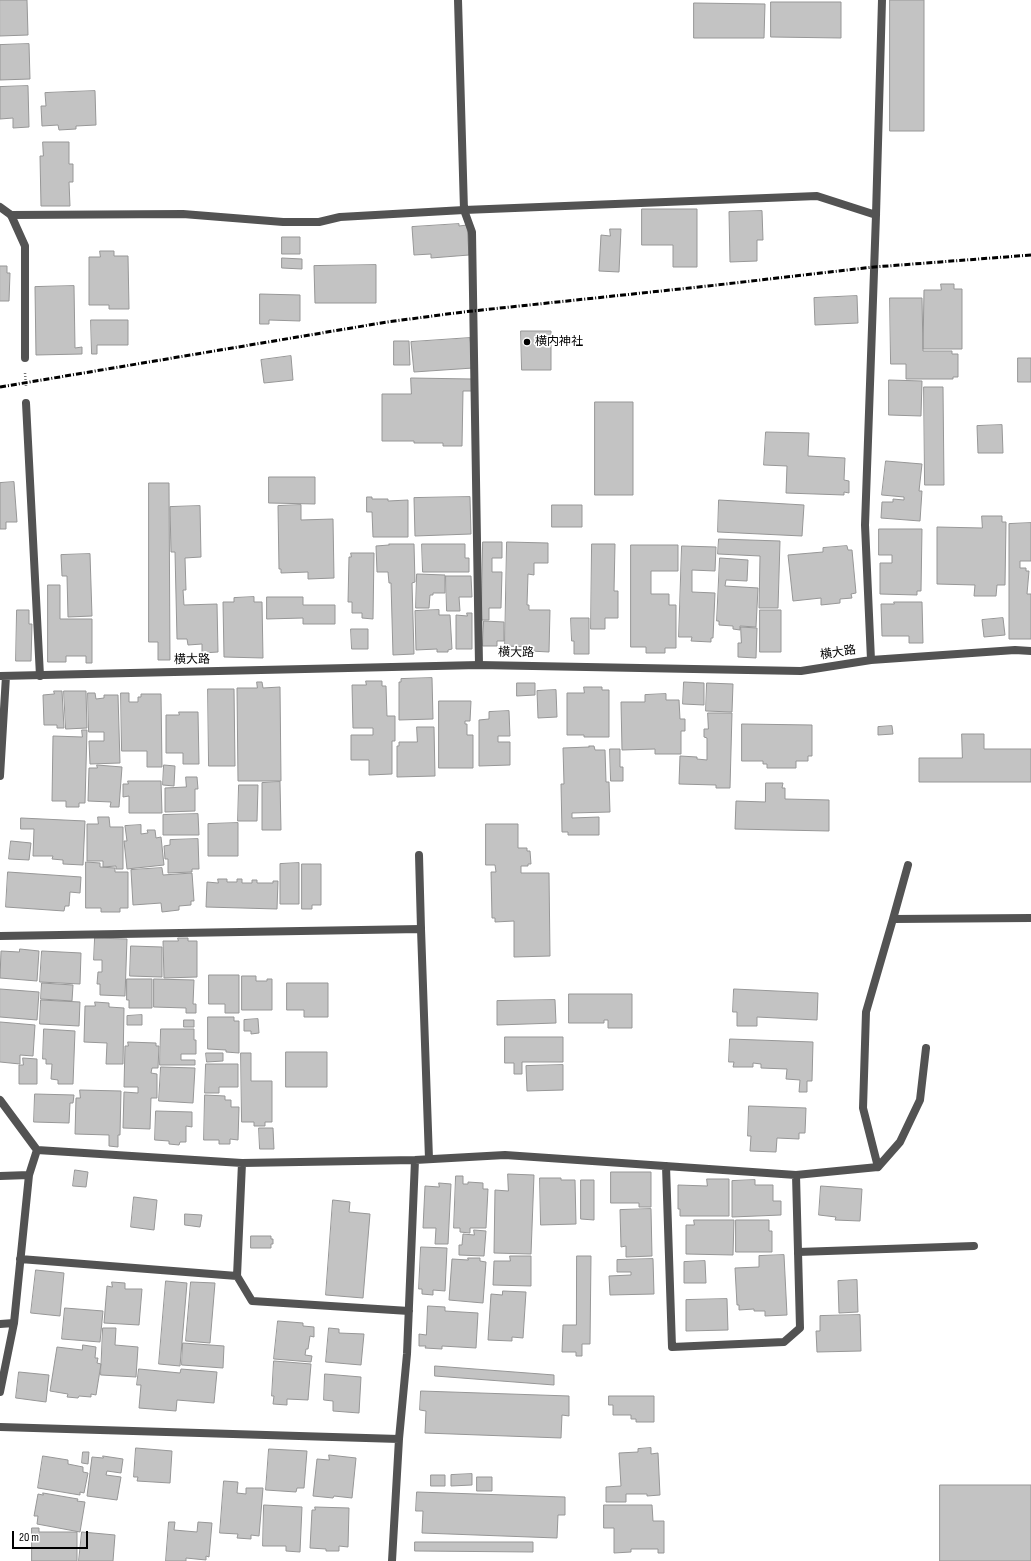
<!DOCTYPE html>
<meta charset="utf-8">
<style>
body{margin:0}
#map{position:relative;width:1031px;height:1561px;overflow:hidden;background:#fff;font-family:"Sofia Sans Condensed",sans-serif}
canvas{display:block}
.scale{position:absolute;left:12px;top:1531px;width:76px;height:18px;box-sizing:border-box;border:2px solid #000;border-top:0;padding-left:5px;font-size:12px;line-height:14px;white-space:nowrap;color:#000;-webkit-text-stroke:3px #fff;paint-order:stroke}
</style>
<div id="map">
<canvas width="1031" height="1561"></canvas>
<div class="scale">20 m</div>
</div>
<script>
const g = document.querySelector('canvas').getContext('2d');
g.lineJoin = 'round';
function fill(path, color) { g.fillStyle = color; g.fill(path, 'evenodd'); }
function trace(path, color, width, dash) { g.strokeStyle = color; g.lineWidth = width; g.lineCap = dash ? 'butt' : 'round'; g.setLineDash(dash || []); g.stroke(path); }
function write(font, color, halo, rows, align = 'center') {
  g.font = font + ' "Sofia Sans Condensed","Noto Sans JP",sans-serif'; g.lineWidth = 3.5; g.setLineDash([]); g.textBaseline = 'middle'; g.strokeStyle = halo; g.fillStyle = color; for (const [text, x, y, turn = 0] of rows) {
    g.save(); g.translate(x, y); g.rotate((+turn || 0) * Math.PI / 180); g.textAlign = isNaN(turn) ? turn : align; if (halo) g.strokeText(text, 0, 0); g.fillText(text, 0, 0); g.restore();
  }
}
const building = new Path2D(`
 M0 0H27L28 35 0 36Z
 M890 0H924V131H890Z
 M771 2H841V38L771 37Z
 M694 3 765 4 764 38H694Z
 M29 44 30 79 0 80V45Z
 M28 86 29 127 13 128V118L0 119V87Z
 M95 91 96 125 76 126V129L59 130 58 125 42 126 41 106H46L45 93Z
 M43 142H69V164H73V182H69L70 206H41L40 156H43Z
 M642 209H697V267H673V245H642Z
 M762 211 763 240H757V261L730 262 729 212Z
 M459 224V226L467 225 469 255 431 258V254L414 255 412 227Z
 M610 229H621L619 272 599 271 601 235 610 236Z
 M282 237H300V254H282Z
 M100 251H114V256H128L129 309H109V305H89V257H100Z
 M282 258 302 259V269L282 268Z
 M376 265V303H315L314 266Z
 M0 266H7V273H10L9 301H0Z
 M941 284H954V289H962V349H923L924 290H941Z
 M74 286 75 348 82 347V354L36 355 35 287Z
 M260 294 300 295V321L269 320V324H260Z
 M857 296 858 323 815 325 814 298Z
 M890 298H922L923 351H952V354H958V377H953V379H906V364H891Z
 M91 320H128V345H97V354H92Z
 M521 331H551V370H522Z
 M470 338 473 368 414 372 411 342Z
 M394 341H409L410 365H394Z
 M291 356 293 380 264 383 261 360Z
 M1018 358H1031V382H1018Z
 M411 378 472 379V391H463L462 446H443V443H414V441H382V394H411Z
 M889 380 922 381 921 416 889 415Z
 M924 387H943L944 485H925Z
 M595 402H633V495H595Z
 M1002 425 1003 453H978L977 426Z
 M766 432 809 433 808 456 845 458 844 480 849 481V493L844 492V495L786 493 787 466 764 465Z
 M886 461 922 464 919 491H922L920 521 881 518 882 502H893V499L904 500V497L882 495Z
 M269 477H315V504L269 503Z
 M14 482 17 522H6V529H0V483Z
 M149 483H169L170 660H158V642H149Z
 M367 497H372V499H388V501L408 500V537H373L372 512H367Z
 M470 497 471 534 415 536 414 498Z
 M719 500 804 505 802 536 718 532Z
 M301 505V520L333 519 334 578 308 579V572L281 573V569H279L278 506Z
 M552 505H582V527H552Z
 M200 506 201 557 185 558 186 590H183L184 605 217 604 218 652 202 653V644L188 645 187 639H177L175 552H171L170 507Z
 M982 516H1002V522H1006L1005 585H997L996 596H974L975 585 937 584V527L982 528Z
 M1031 523V561H1020V568H1026V571H1029L1027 594H1031V639H1009V524Z
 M879 529H922L921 591H917V595L880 594V563H892V555H879Z
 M719 539 780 541 778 608H759L760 556 718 554Z
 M483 542H502V558H492V572H502L501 608H489V620H482Z
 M507 542 548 543V563H534V575L528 574 527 605H529V610H550L549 652 530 651V647L505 646Z
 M389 544H414L415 582 412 583 414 654 393 655 391 583H389L388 572H377L376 546 389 545Z
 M422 544H465V558H469V572H423Z
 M592 544H615L614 591H618V618H605V629H591Z
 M631 545H678V571H651V594H669V605H676V648H665V653H646V647H631Z
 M682 546 716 547 715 571 692 570V592L715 593 713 638H711V642L691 641 692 637H679Z
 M847 546 848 550H852L856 593 851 594 852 598 840 599V603L821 605V598L793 601 788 555 823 552V548Z
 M351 553H374L373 619 362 618V613H352V602H348L349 557H351Z
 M90 554 92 616 68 617 67 576H62L61 555Z
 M720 558 748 560 747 581 726 580 725 586 758 588 756 627 740 626V630L733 629V626L719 625V621H717Z
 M417 574 445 575V593H433V595H430L429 608H416Z
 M446 576H471L472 597H459L460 611H447Z
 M48 585H60V619H92V663H86V656H66V662H48Z
 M254 597V602H262L263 658 224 657 223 602H234V598Z
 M267 597H303V605H335V624H303V618L267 619Z
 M894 602H922L923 643H909V636H882L881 604H894Z
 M17 610H29V624H32L31 661H16Z
 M439 610V615H450L452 649 448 650V652H437V649L416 650 415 611Z
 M760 610H781V652H760Z
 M467 613H472V649H456V615L467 616Z
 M571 618H589V654H574V641H572Z
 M1003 618 1005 635 984 637 982 620Z
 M484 621 504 622V641H497V646H483Z
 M741 627 757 628 756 658 738 657V643H741Z
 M351 629H368V649H352Z
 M432 678 433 719 399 720V682H401V679Z
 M366 681H382V686H386L387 716H395V741H392V774L369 775V760H351V735H373V728H353L352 685H366Z
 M257 682H262L263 688 280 687 281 781H238L237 688H257Z
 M684 682 704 683V705L683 704Z
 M517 683H535V695L517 696Z
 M707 683 733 684 732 712 706 711Z
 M584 687H602V690H609V737H584V735H567V693H584Z
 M208 689H234L235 766H209Z
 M556 690 557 717 538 718 537 691Z
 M54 691H62L64 728H57V725H44L43 695 54 694Z
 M64 691H86L87 728 66 729Z
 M88 693H95L96 699 104 698V695H118L120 763 90 764 89 741H104V732H89Z
 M121 693H129V702H138V697H141V694H161L162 767H147V751H122Z
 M666 694V700H679L680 719H685V731H681V754H655V749L622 750 621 702H645V695Z
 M439 701H471L470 721H465V724H467V735H473V768H439Z
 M509 711 510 736H498V742H510V765L479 766V720L489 719V712Z
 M179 712H198L199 764H183V753H166V715H179Z
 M708 713H732L730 788H716V785L679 784 680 756 697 757V759L707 760V738L704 737V729H708Z
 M742 724 812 725V756H808V761H796V768H767V764H763V761H742Z
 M892 726 893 734 878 735V727Z
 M417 727H434L435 776 397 777V746H399V742H417Z
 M82 730H87L85 803H79V807H66V801H52L53 736 82 737Z
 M962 734H984V749H1031V782H919V758H962Z
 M589 746H594L595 750H605L606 782H609L610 812 572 813V818L599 817V835H568V832H562L561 784H564L563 748 589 747Z
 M610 749H620V767H623V781H611Z
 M97 765 122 767 119 807H110L111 802 88 801 89 768H97Z
 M164 765 175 766 174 786 163 785Z
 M186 777H197L198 789H195V811L165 812V788L186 787Z
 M128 781H161L162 813H129V796L123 797V784H128Z
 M280 782 281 830H262V783Z
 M766 783H783L782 788H785V799L829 800V831L735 829 736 801 765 802Z
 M239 785H258L257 821H238Z
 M198 814 199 835H163V815Z
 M98 817H109L110 827H123V869H116V866L103 867V861H87V824H98Z
 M21 818 85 821 83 865 63 864V860L52 859 53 856H33L34 829H21Z
 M238 823V856H208V824Z
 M486 824H518V848H527V851H530L531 864H528V866H521V873H549L550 956 514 957V921L495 922V918H492L491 872H496L495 865H486Z
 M141 825V834L148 833 147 830H155L156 838 161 837 164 865 127 869 124 841H127L125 826Z
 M198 839 199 869H192V872L168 873V859H165L164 846 170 845V840Z
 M11 841 31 843 29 860 9 859Z
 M86 862 100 863V867L115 868V872H128V908H120V912H101V908H86Z
 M299 863V904H280V864Z
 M302 864H321V905H312V909H302Z
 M162 868 163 875 192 873 194 901H191V905L179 906V910L162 912 161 903 133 905 131 870Z
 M8 872 81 877 80 893 70 892 69 906H65L64 911 6 907Z
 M218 879H227V882H237V879H242V883H252V880H257V883H273V881H278L277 909 206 907 207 882 218 883Z
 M95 938 127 939 125 996 100 995V984H97L98 972H102V960H94Z
 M178 938H188V941H197V977L164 978 163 941H178Z
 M131 946 162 947V977L130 976Z
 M20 949 39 951 37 981 0 978 1 951 19 952Z
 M42 951 81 953 80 984 40 982Z
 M209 975H239V1013H225V1004H209Z
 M242 976H256V981H267V979H272V1010H242Z
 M127 979H152V1008H129V1000H127Z
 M154 979 194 980 193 1004H196V1013H186V1008L154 1007Z
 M42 983 73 985 72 1001 41 999Z
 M287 983H328V1017H304V1010H287Z
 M0 989 39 992 37 1020 0 1017Z
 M734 989 818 993 817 1020 757 1017V1026H737V1012H733Z
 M569 994H632V1028H608V1020H604V1023H569Z
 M41 1000 80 1002 79 1026 40 1024Z
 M555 1000 556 1023 497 1025V1001Z
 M95 1002 109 1003V1007L124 1008 123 1064H106L107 1043 84 1042 85 1006H95Z
 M142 1015V1025H127V1016Z
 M208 1017H234V1021H239V1053L226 1052V1050L208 1049Z
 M258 1019 259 1033 251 1034V1031H244V1020Z
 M184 1020H194V1027H184Z
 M0 1022 35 1025 33 1056 20 1055V1064L0 1062Z
 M44 1029 75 1031 73 1084H58V1080L51 1079 52 1064H46V1059H43Z
 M161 1029H194V1040H196V1054H181V1060H195V1065H160Z
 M505 1037H563V1062H522V1074H514V1063H505Z
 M730 1039 813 1042 812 1081H807V1092H799L800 1080 786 1079 787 1069 761 1068V1064L753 1063V1067H733L734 1062H729Z
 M128 1042 156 1043V1046H159L158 1068H152L151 1073 157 1074V1098H151L150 1129 123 1128 124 1092 138 1093V1087H124L125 1046H128Z
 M286 1052H327V1087H286Z
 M206 1053H223V1061L207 1062Z
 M241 1053H251V1081H272V1122H265V1126H254V1122H242Z
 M23 1058 37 1059V1084H19V1065H23Z
 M206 1064H238V1087H219V1093H205Z
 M563 1065V1090L527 1091 526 1066Z
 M161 1067 195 1068 193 1103 159 1101Z
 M80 1090 121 1091 120 1135H118V1147L109 1146V1135L75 1134 76 1098H80Z
 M35 1094 74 1095 73 1103H70L69 1123 34 1122Z
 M205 1095 225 1096V1100H231V1107H239L238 1140 230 1139V1144H219V1140H204Z
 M749 1106 806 1108 805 1133H799V1139L777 1138 776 1152 750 1151 751 1136H748Z
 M156 1111 192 1112V1127L186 1126V1142H180L179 1145 169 1144V1141L155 1140Z
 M259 1128H273L274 1149H260Z
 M75 1170 88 1172 86 1187 73 1186Z
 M611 1172H651V1207H639V1203H611Z
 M508 1174 534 1175 531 1254 494 1253 495 1190 508 1191Z
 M456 1176H463V1184H468V1182L483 1183V1189H488L486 1228H470V1233L460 1232V1228H454Z
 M540 1178H561V1180H575L576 1224 541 1225Z
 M707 1179H729V1216H680V1209H678V1185L707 1186Z
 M581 1180H594V1220L581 1219Z
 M755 1180V1185H773V1201H781V1215L732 1217V1181Z
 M439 1183 451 1184 448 1244H435L436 1228H423L425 1186 439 1187Z
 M821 1186 862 1189 860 1221 835 1220 836 1217 819 1215Z
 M134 1197 157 1200 154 1230 131 1227Z
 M333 1200 350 1202 349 1212 370 1214 363 1298 326 1295Z
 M651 1209 652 1256 626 1257V1246L621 1247 620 1210Z
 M185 1214 202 1215 200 1227 185 1225Z
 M694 1220H734L733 1255 686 1254V1225H694Z
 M736 1220H769V1231H772V1252H736Z
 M474 1230 486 1231 484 1256 459 1255V1245H462L463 1234 474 1235Z
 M251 1236H271V1239H273V1244H271V1248H251Z
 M421 1247 447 1248 445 1291 433 1290V1295L422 1294V1289H419Z
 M784 1255 787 1315 765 1316V1311H754V1309L739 1310V1305H737L735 1268 759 1267V1256Z
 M510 1256H531V1286L493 1285 494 1261H510Z
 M577 1256H591L590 1344H582V1356H576V1352H562L563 1325H576Z
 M468 1258H480V1261L486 1262 483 1303 449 1300 452 1259 468 1260Z
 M653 1259 654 1294 610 1295 609 1276 631 1275V1272H617V1260Z
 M705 1261 706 1283H684V1262Z
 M36 1270 64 1273 60 1316 31 1313Z
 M857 1280 858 1312 839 1313 838 1281Z
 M166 1281 187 1283 180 1366 159 1364Z
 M112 1282 125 1283V1289H142L139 1325 104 1323 107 1286 112 1287Z
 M191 1282 215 1283 210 1343 186 1341Z
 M503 1291 526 1292 523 1338 512 1337V1341L488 1340 491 1294 502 1295Z
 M727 1299 728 1330 686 1331V1300Z
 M428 1306 445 1307V1311L478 1313 476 1348 442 1346V1349L425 1348 426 1346H419V1334L426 1335Z
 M65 1308 103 1311 100 1342 62 1339Z
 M860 1315 861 1351 817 1352 816 1331H820V1316Z
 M278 1321 303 1323V1326L314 1327V1337L310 1336 308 1349H306L305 1355 312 1356 311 1362 274 1359Z
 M103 1328H116L115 1345 138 1347 136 1377 101 1375Z
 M329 1328 339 1329V1333L364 1334 361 1365 326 1362Z
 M183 1343 224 1346 223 1368 182 1365Z
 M83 1345 96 1347 95 1358H98L97 1363 101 1364 96 1395 91 1394V1397L79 1396 78 1398 67 1397 68 1394 50 1391 57 1347 82 1350Z
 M274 1361 311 1364 308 1400 287 1399V1405L273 1404 274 1396H272Z
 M435 1366 554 1375V1385L435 1376Z
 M139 1369 180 1373 181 1369 217 1372 214 1403 177 1400 176 1411 139 1408 141 1385H137Z
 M19 1372 49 1375 46 1402 16 1398Z
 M325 1374 361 1377 359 1413 333 1411V1401L324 1400Z
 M421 1391 569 1396V1416L562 1415 561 1438 425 1433 426 1411 420 1410Z
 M609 1396H654V1422H636V1419H631V1415H613V1405H609Z
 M136 1448 172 1451 170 1483 137 1481 138 1477H134Z
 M651 1448V1454L658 1453 660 1495 647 1496V1494H626V1502H606V1487L621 1486 619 1453 638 1452V1449Z
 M269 1449 307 1451 304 1488H297L296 1492 266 1490Z
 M83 1452H89L88 1464 82 1463Z
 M329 1455 356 1458 352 1498 334 1496 333 1498 313 1496 317 1459 329 1460Z
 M43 1456 68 1460V1464L83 1467V1472L88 1473 84 1493 80 1492V1495L38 1488Z
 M103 1456 123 1459 121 1473 107 1471 106 1475 121 1477 117 1500 87 1496 92 1457 103 1458Z
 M472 1474V1485L451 1486V1475Z
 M431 1475H445V1486H431Z
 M477 1477H492V1491H477Z
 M224 1481 238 1482 237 1493 246 1494V1488H263L259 1536 251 1535V1539L237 1538 238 1534 220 1533Z
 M940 1485H1031V1561H940Z
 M417 1492 565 1497V1515H558L557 1538 422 1533 423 1511H416Z
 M43 1493 78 1499 77 1501 85 1502 80 1532 37 1524 38 1516H34L38 1494 43 1495Z
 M264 1505 302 1507 300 1552 286 1551V1546H263Z
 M604 1505H652L653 1521H664V1553H658V1549H631V1552L614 1553V1528H604Z
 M315 1507 349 1508 348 1547 339 1546V1551H326V1549L310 1548 312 1510H315Z
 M169 1522H175L174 1530 197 1532 198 1522 212 1523 209 1557 206 1556V1560L186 1558V1561H166Z
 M32 1528H39V1532H77V1561H32Z
 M82 1532 115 1535 113 1561H79Z
 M415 1542H533V1552L415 1551Z`);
const path = new Path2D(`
 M25 373 26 386`);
const lane = new Path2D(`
 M464 210 472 232 479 665
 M11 215 25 246V358
 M26 403 40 676
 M419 855 421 929
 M893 919 908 865
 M878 1167 900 1142 920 1100 926 1048
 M796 1175 878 1167 863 1108 866 1012 893 919 1031 918
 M798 1252 974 1246`);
const street = new Path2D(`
 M458 0 464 210
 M0 207 11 215 183 214 283 222H319L340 217 464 210 817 196 876 215
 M871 660 865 525 876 215 882 0
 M0 676 479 665 801 671 871 660 1015 650 1031 651
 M0 776 6 676
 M0 936 421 929 429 1159
 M0 1100 37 1150
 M37 1150 242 1163 415 1160 505 1155 796 1175 800 1328 784 1342 672 1347 666 1166
 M0 1176 29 1175
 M20 1259 237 1276 242 1163
 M237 1276 252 1301 409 1311
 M0 1324 14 1323
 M0 1392 14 1323 29 1175 37 1150
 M0 1427 399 1439
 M392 1561 399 1439 407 1354 415 1160`);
const rail = new Path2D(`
 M0 387 387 322 463 312 708 286 874 267 1031 255`);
const markers = [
 [527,342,4,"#000"]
];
const poiNames = [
 ["横内神社",535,342]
];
const streetNames = [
 ["横大路",516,653,1],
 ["横大路",838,653,-9],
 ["横大路",192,660,-1]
];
fill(building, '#c3c3c3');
trace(building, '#979797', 1);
trace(path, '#757575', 2.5, [1, 2]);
trace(lane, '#535353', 8);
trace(street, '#535353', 8);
trace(rail, '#000', 3, [6, 2, 1, 2]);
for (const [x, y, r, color] of markers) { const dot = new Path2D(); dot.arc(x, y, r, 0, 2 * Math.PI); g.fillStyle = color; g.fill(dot); trace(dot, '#fff', 1.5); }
write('12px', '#000', '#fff', poiNames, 'left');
write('12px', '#000', '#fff', streetNames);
</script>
